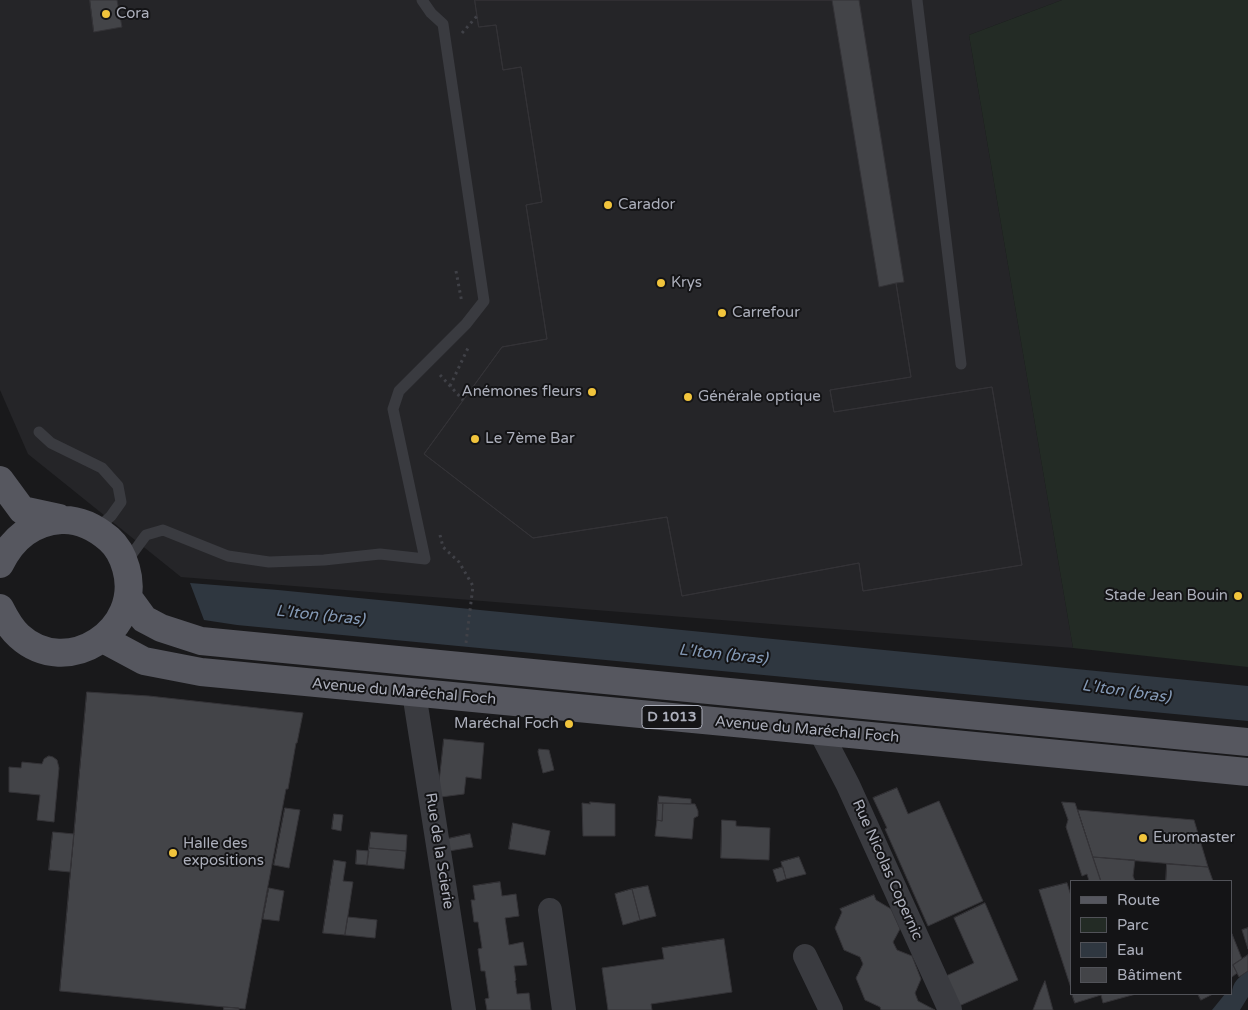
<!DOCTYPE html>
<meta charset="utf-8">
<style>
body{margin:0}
#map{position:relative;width:1248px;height:1010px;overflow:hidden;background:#19191b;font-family:"Varela Round",sans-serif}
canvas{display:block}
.legend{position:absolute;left:1070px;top:880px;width:162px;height:115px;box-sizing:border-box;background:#141416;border:1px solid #515258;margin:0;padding:6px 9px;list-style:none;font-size:15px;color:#acafbb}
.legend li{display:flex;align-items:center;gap:10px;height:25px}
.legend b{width:25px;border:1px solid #515258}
</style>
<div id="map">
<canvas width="1248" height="1010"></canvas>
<ul class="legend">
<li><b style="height:6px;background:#56575f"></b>Route</li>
<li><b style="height:14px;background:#232b25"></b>Parc</li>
<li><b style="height:14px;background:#2f3740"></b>Eau</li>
<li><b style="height:14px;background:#434448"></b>Bâtiment</li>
</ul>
</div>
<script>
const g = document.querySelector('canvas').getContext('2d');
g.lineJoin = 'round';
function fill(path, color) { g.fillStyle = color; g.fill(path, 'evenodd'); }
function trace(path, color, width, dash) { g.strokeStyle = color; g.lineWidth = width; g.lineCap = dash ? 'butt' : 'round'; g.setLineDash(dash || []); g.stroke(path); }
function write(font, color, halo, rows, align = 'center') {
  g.font = font + ' "Varela Round",sans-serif'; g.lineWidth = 4; g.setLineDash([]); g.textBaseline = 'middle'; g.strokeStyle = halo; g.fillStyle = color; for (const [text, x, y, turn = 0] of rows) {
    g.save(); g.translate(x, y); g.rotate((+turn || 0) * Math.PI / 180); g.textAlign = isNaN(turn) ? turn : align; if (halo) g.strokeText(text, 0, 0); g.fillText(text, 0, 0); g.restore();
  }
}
const built = new Path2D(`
 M0 0H1062L969 35 1073 648 181 577 28 454 0 390Z`);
const green = new Path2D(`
 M1062 0H1248V667L1073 648 969 35Z`);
const water = new Path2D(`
 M190 583 278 590 1248 686V721L237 625 204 620Z
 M1248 971V997L1240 1010H1212L1225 994H1232C1232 982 1239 977 1248 971Z`);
const building = new Path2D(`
 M90 0H117L122 27 94 32Z
 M475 0H859L904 282 896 283 911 377 830 390 834 412 992 387 1022 565 863 591 859 563 682 596 667 517 533 538 424 454 502 347 547 339 526 205 542 202 521 67 503 70 496 25 479 27Z
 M475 0H832L879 287 896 283 911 377 830 390 834 412 992 387 1022 565 863 591 859 563 682 596 667 517 533 538 424 454 502 347 547 339 526 205 542 202 521 67 503 70 496 25 479 27Z
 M87 692 149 696 303 713 297 743H296L288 789H286L245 1009 60 991Z
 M444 739 484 743 481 779 466 777 464 794 441 797 439 783Z
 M539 749 549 750 554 770 543 773 538 752Z
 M49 756 53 757 57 760 59 768 54 822 37 820 40 795 9 792V767L21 768 22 762 42 764 44 759Z
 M897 788 908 814 939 801 983 901 928 926 885 829 887 828 873 798Z
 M659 796 691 799V804L658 803Z
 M590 802 615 804V836H583L582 803 590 804Z
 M1062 802 1075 803 1101 881H1089L1087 874 1082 876 1066 827 1068 820Z
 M658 803H663L662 821 657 820Z
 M663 803 695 804 698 811V816L694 818 692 839 655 836 657 820 662 821Z
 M285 808 300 810 289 868 274 865Z
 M1078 810 1194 820 1208 867 1093 857Z
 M334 814 343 815 341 831 332 829Z
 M722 820 736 821V826L770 828 769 860 721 858Z
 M513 823 550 831 545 855 509 849Z
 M53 832 74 834 70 872 49 870Z
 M371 832 407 835 406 851 369 848Z
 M470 834 473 847 449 851 447 839Z
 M369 848 406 851 404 869 367 865Z
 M357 850 369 851 367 865 356 864Z
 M799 857 806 874 786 879 781 862Z
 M1093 857 1135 860 1133 876 1135 881H1101Z
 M334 860 346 862 343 881 353 882 345 935 323 933Z
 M1167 864 1208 867 1213 881H1166Z
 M783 867 786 879 777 882 773 870Z
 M500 882 502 896 516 894 519 916 505 918 509 945 523 942 527 965 514 966 516 980 515 981 517 994 529 993 531 1010H487L485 999 489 998 485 971H481L478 949 482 948 478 922H474L471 900H475L473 886Z
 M1067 883 1072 899V991L1039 890Z
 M648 886 656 916 640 920 632 889Z
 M269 888 284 891 279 921 263 919Z
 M632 889 640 920 623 925 615 894Z
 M874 895 876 900 891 909 900 929 893 942 897 950 912 956 921 979 915 993 918 1001 935 1010H881L880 1007 865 1000 856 978 863 964 860 957 844 950 835 928 842 912 840 909Z
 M985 903 1018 980 959 1006 946 976 974 963 954 918Z
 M348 917 377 920 375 938 345 935Z
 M1248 928V949L1242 930Z
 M1232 934 1242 959 1233 965 1237 973 1232 977Z
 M724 939 732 992 651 1004 652 1010H608L602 968 664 959 662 948Z
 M1248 955V971L1239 977 1233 965Z
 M1045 981 1053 1010H1033L1039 994Z
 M1072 994H1136L1103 1003 1101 995 1075 1003Z
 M1198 994H1213L1201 1000Z
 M224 1007 239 1008V1010H224Z`);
const path = new Path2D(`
 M462 33 477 16
 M456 271 462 303
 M440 375 463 400
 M450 386 468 348
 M440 535 443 547 459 562 473 586 466 643`);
const lane = new Path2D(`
 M917 0 961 364
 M39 432 51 443 102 468 118 486 121 502 111 516 97 529
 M130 565 132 554 146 535 163 530 228 556 269 562 324 560 380 554 425 559 393 409 399 391 466 324 484 301 443 24 431 13 422 0`);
const street = new Path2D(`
 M414 693 464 1010
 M820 731 848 785 950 1010
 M550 910 564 1010
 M805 956 831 1010`);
const primary = new Path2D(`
 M0 480 22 510 59 518
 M0 564C12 539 32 522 61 520 79 519 95 527 109 539 117 546 123 557 126 568 144 630 67 680 19 636 10 628 5 618 0 608
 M128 597 144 619 161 628 201 641 1248 742
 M103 639 144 661 201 672 1248 772`);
const markers = [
 [106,14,5,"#f1c43c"],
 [608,205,5,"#f1c43c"],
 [661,283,5,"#f1c43c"],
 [722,313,5,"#f1c43c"],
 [592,392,5,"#f1c43c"],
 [688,397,5,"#f1c43c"],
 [475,439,5,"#f1c43c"],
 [1238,596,5,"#f1c43c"],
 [569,724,5,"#f1c43c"],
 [1143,838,5,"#f1c43c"],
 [173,853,5,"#f1c43c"]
];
const shields = [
 [672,717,60]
];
const shieldNames = [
 ["D 1013",672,717]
];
const poiNames = [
 ["Cora",116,14],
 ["Carador",618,205],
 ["Krys",671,283],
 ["Carrefour",732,313],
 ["Anémones fleurs",582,392,"right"],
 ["Générale optique",698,397],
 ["Le 7ème Bar",485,439],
 ["Stade Jean Bouin",1228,596,"right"],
 ["Maréchal Foch",559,724,"right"],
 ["Euromaster",1153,838],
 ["Halle des",183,844],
 ["expositions",183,861]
];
const streetNames = [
 ["Avenue du Maréchal Foch",404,692,5],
 ["Avenue du Maréchal Foch",807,730,5],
 ["Rue de la Scierie",439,851,81],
 ["Rue Nicolas Copernic",887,870,66]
];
const waterNames = [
 ["L'Iton (bras)",320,616,6],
 ["L'Iton (bras)",723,655,6],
 ["L'Iton (bras)",1126,692,8]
];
fill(built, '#252528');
fill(green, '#232b25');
fill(water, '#2f3740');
fill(building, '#434448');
trace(building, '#343337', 1);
trace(path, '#404147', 3, [2.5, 4]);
trace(lane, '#3a3b40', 11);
trace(street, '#3a3b40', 24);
trace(primary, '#56575f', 28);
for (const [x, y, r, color] of markers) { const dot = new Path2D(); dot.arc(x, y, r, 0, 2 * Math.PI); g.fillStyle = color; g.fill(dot); trace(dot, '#141416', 2); }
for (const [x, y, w] of shields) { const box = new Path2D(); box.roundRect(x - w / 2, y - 11.5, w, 23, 4); g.fillStyle = '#141416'; g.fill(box); trace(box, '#acafbb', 1); }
write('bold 14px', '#acafbb', null, shieldNames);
write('15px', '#acafbb', '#141416', poiNames, 'left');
write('15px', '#acafbb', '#141416', streetNames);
write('italic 16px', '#8499b5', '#141416', waterNames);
</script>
